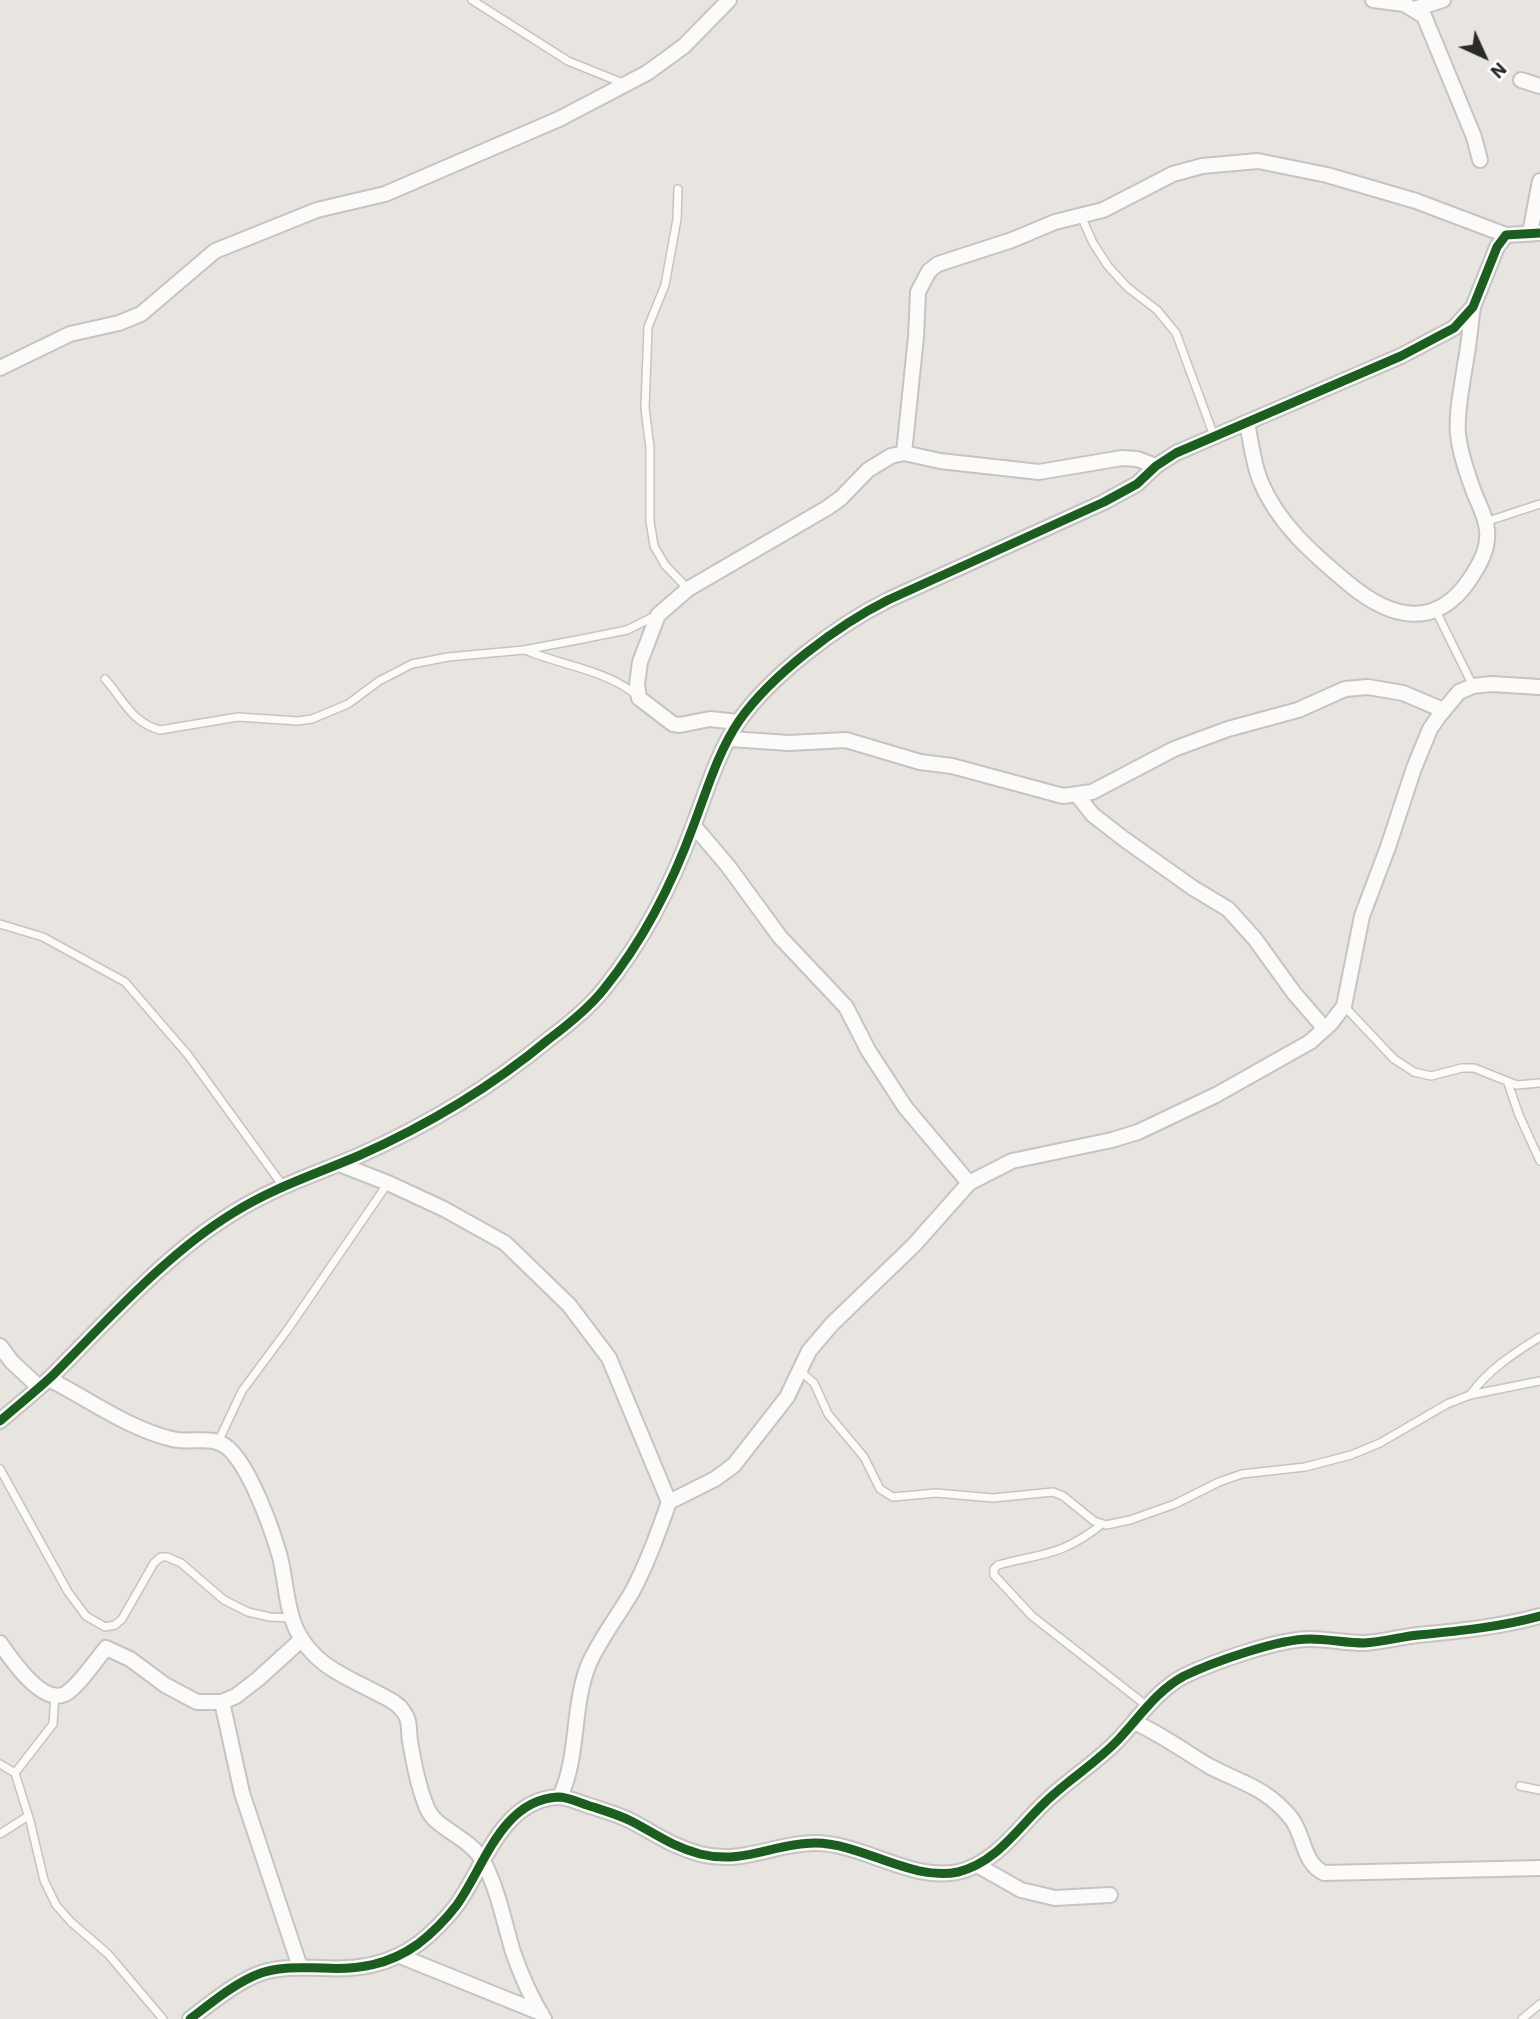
<!DOCTYPE html>
<style>
body{margin:0}
#map{position:relative;width:1540px;height:2019px;overflow:hidden;background:#e8e5e0;font-family:"IBM Plex Sans",sans-serif}
canvas{display:block}
.north{position:absolute;left:1449px;top:21px;width:70px;height:70px;-webkit-text-stroke:5px #fff;paint-order:stroke;rotate:135deg;font-size:19px;font-weight:700;line-height:28px;text-align:center;color:#2a2a2a}
.north::after{content:'';display:block;margin:auto;width:24px;height:32px;background:#2a2a2a;clip-path:polygon(50% 0,100% 100%,50% 72%,0 100%)}
</style>
<div id="map">
<canvas width="1540" height="2019"></canvas>
<div class="north">N</div>
</div>
<script>
const g = document.querySelector('canvas').getContext('2d');
g.lineJoin = 'round';
function trace(path, color, width, dash) { g.strokeStyle = color; g.lineWidth = width; g.lineCap = dash ? 'butt' : 'round'; g.setLineDash(dash || []); g.stroke(path); }
const lane = new Path2D(`
 M472 0 568 61 625 84
 M678 189 677 219 665 285 648 327 645 408 650 448V521L654 546 665 565 688 589
 M1081 216 1093 243 1108 266 1127 287 1157 310 1176 333 1214 436
 M1485 522 1540 504
 M1436 611 1473 686
 M525 650C560 665 607 670 636 695
 M105 679C123 699 132 723 160 730L238 717 298 721 312 719 348 704 379 681 412 664 448 657 524 650 572 641 627 630 655 616
 M0 924 43 937 125 982 188 1055 283 1186
 M1344 1006 1394 1059 1414 1072 1431 1076 1462 1068H1474L1517 1085 1540 1083
 M1508 1083 1519 1115 1540 1161
 M800 1371 814 1383 828 1414 864 1457 880 1489 893 1497 936 1493 993 1498 1053 1492 1063 1496 1094 1521 1106 1525 1130 1520 1175 1504 1219 1482 1242 1474 1305 1467 1351 1455 1380 1443 1447 1404 1470 1395 1540 1381
 M1470 1395C1488 1370 1514 1353 1540 1337
 M218 1442 242 1391 288 1329 388 1183
 M0 1469 68 1592 86 1616 105 1627 115 1625 122 1619 154 1563 161 1557H167L181 1563 224 1600 248 1612 270 1617 291 1618
 M1102 1524C1062 1556 1043 1553 998 1565L994 1569V1575L1032 1616 1147 1706
 M0 1764 15 1773 30 1821 44 1880 56 1905 71 1922 108 1954 163 2019
 M15 1773 53 1724 55 1695
 M1520 1786 1540 1790
 M0 1834 28 1816
 M1522 2019 1540 2004`);
const street = new Path2D(`
 M1373 0 1404 4 1424 16 1474 137 1480 160
 M1414 9 1443 0
 M1521 80 1540 86
 M1530 233 1540 181
 M0 368 70 334 119 323 141 314 215 251 317 210 385 194 559 119 647 73 684 46 729 0
 M1247 423C1251 442 1253 462 1260 480 1277 523 1314 555 1349 584 1391 619 1436 630 1470 579 1480 564 1489 548 1487 530 1486 518 1480 506 1475 495 1468 476 1460 454 1458 434 1456 412 1462 387 1465 365 1469 346 1470 327 1473 307
 M904 453 916 337 918 292 929 271 938 264 1012 240 1055 222 1103 210 1173 174 1202 166 1258 161 1327 175 1416 201 1506 235
 M738 722 710 719 680 725 673 724 639 698 637 684 640 662 658 615 688 589 827 508 841 498 868 470 891 456 904 453 940 461 1039 472 1122 458 1137 459 1156 466
 M730 739 789 743 846 740 920 762 952 766 1063 796 1092 792 1174 749 1228 729 1298 710 1345 689 1368 687 1403 693 1443 710
 M1077 795 1093 815 1124 839 1193 888 1228 909 1255 939 1294 993 1325 1029
 M694 826 728 866 780 937 846 1007 868 1050 905 1107 969 1183 1012 1161 1112 1140 1138 1132 1216 1095 1310 1042 1331 1023 1344 1006 1362 916 1388 847 1414 768 1430 729 1439 716 1459 692 1473 686 1491 684 1540 687
 M339 1164 388 1183 444 1209 505 1243 569 1305 609 1358 669 1502C658 1533 647 1564 632 1592 618 1616 599 1640 588 1666 572 1708 579 1756 560 1797
 M0 1346 12 1362 39 1387
 M49 1379C88 1399 129 1429 172 1439 191 1444 212 1434 228 1448 250 1467 272 1529 280 1557 286 1582 286 1606 296 1629 313 1665 345 1676 377 1693 386 1698 397 1702 403 1711 411 1721 408 1730 410 1741 414 1764 418 1786 427 1808 436 1830 469 1836 483 1861 498 1889 504 1922 513 1952 521 1975 531 1998 544 2019
 M0 1421C17 1406 35 1392 52 1376 107 1321 166 1254 233 1213 272 1188 316 1174 358 1156 428 1125 490 1088 549 1039 569 1024 589 1008 604 989 643 941 673 882 694 824 707 790 718 752 739 721 771 675 838 625 888 600L1104 502 1137 484 1156 466 1176 453 1401 356 1454 328 1473 307 1497 247 1506 235 1540 233
 M669 1502 715 1479 734 1465 787 1397 809 1351 832 1324 914 1245 969 1183
 M0 1643C11 1659 42 1705 65 1694 78 1687 96 1660 106 1648L130 1659 165 1685 197 1702H222L236 1696 258 1679 302 1639
 M222 1702 242 1793 300 1967
 M1134 1722C1161 1734 1184 1751 1209 1766 1241 1783 1266 1787 1291 1818 1305 1836 1302 1862 1324 1873L1540 1868
 M977 1865 1021 1890 1055 1898 1110 1895
 M400 1956 541 2013
 M190 2019C211 2003 236 1982 261 1973 281 1966 302 1968 323 1968 358 1970 389 1965 418 1944 431 1934 446 1919 456 1906 484 1868 501 1800 558 1797 567 1797 578 1802 587 1805 602 1810 617 1814 631 1821 656 1834 671 1846 700 1854 744 1865 774 1843 815 1843 862 1843 912 1882 958 1872 1000 1862 1022 1821 1053 1795 1074 1776 1098 1761 1118 1740 1139 1718 1156 1691 1184 1676 1213 1662 1278 1639 1310 1639 1328 1639 1346 1643 1364 1643 1382 1642 1400 1637 1418 1635 1459 1631 1500 1627 1540 1616`);
const cycleway = new Path2D(`
 M0 1421C17 1406 35 1392 52 1376 107 1321 166 1254 233 1213 272 1188 316 1174 358 1156 428 1125 490 1088 549 1039 569 1024 589 1008 604 989 643 941 673 882 694 824 707 790 718 752 739 721 771 675 838 625 888 600L1104 502 1137 484 1156 466 1176 453 1401 356 1454 328 1473 307 1497 247 1506 235 1540 233
 M190 2019C211 2003 236 1982 261 1973 281 1966 302 1968 323 1968 358 1970 389 1965 418 1944 431 1934 446 1919 456 1906 484 1868 501 1800 558 1797 567 1797 578 1802 587 1805 602 1810 617 1814 631 1821 656 1834 671 1846 700 1854 744 1865 774 1843 815 1843 862 1843 912 1882 958 1872 1000 1862 1022 1821 1053 1795 1074 1776 1098 1761 1118 1740 1139 1718 1156 1691 1184 1676 1213 1662 1278 1639 1310 1639 1328 1639 1346 1643 1364 1643 1382 1642 1400 1637 1418 1635 1459 1631 1500 1627 1540 1616`);
trace(lane, '#c5c4c4', 10);
trace(street, '#c5c4c4', 18);
trace(lane, '#fcfbfa', 7);
trace(street, '#fcfbfa', 14);
trace(cycleway, '#1b5e20', 9);
</script>
